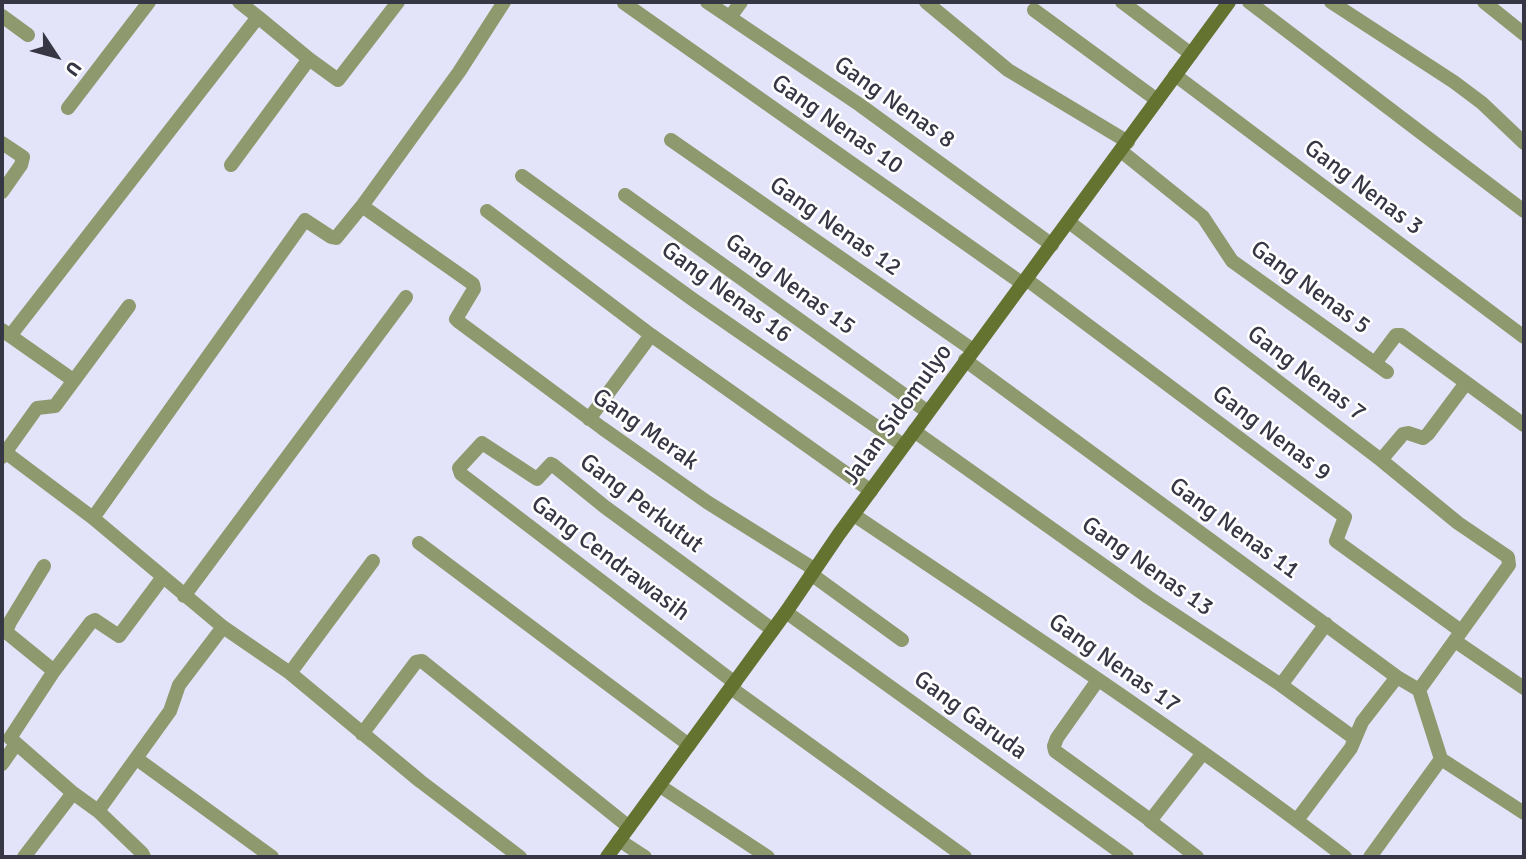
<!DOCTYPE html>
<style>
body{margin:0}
#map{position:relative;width:1526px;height:859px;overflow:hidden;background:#e3e3f9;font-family:Signika,sans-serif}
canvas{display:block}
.frame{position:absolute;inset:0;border:4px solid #363644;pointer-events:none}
.north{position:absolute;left:21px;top:21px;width:70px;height:70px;-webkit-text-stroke:5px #fff;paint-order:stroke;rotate:126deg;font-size:19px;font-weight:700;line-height:28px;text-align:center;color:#363644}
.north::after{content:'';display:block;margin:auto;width:24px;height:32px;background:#363644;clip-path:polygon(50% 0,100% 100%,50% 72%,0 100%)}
</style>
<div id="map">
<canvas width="1526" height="859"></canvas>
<div class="frame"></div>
<div class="north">U</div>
</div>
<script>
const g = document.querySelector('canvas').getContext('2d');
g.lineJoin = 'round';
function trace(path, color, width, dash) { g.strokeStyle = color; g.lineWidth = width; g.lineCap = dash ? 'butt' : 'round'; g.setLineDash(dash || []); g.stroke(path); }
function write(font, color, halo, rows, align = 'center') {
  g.font = font + ' Signika,sans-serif'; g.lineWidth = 5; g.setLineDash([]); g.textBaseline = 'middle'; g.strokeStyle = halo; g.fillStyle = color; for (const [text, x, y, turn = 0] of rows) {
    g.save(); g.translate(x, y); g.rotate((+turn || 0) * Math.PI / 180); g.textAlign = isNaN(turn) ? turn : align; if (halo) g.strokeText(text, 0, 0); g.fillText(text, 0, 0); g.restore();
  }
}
const street = new Path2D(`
 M504 2 459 72 362 206 473 284 474 289 456 319 459 322 602 428 707 502 814 569
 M707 2 860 105 1052 245
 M926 2 1008 70 1128 142
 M1122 2 1191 54
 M1249 2 1524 211
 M1331 2 1454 82 1482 103 1524 143
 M1484 2 1524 34
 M624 3 1023 284
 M1034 10 1157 100
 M2 16 28 35
 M258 17 309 59
 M730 17 741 2
 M1175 75 1524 337
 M68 108 149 2
 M671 140 973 350
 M2 143 23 157 21 165 2 192
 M1121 151 1203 217 1232 261 1387 372
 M231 165 309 59 338 80 398 2
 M522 176 695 301 903 445
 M625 195 928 412
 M487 211 651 335 871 491
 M1069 222 1381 460 1458 523 1508 557 1509 565 1419 690
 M1026 279 1345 517 1336 541 1461 631
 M2 330 73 380
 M10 336 258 17 239 2
 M965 360 1397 677 1419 690 1441 759
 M1375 363 1396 335H1401L1524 425
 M589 419 651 335
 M914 431 1148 597 1281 685 1354 738
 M5 452 93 518 223 627 290 673 420 781 520 857
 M2 457 37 408 55 406 129 306
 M1381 460 1403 434 1408 433 1423 438 1428 434 1466 383
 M854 515C1019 626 1187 736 1345 857
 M93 518 305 220 331 237 336 238 362 206
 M419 543 689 745
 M44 566 10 622 6 632 54 671 10 738 73 793 98 811 142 853 144 857
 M811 574 902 640
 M184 596 406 297
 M786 612 1127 857
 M1455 641 1524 688
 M54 671 91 622 95 620 119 636 163 577
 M290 673 373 561
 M1098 680 1057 738 1054 746 1055 751 1150 820
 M735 683 461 474 459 468 482 443 537 479 551 464 553 465 605 507 773 630
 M1281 685 1326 624
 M731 688 965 857
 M362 734 416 662 422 661 629 827
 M137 759 272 857
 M2 764 16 744
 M660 786 768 857
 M98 811 170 711 179 685 223 627
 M1297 820 1351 748 1362 722 1397 677
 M619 840 645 857
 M24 857 73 793
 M1197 857 1150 821 1203 753
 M1370 857 1441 759 1524 813`);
const secondary = new Path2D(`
 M607 857 786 612 839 534 1229 2`);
const streetNames = [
 ["Gang Nenas 8",894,103,35],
 ["Gang Nenas 10",837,125,35],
 ["Gang Nenas 3",1363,188,37],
 ["Gang Nenas 12",835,227,35],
 ["Gang Nenas 15",790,285,36],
 ["Gang Nenas 5",1310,288,36],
 ["Gang Nenas 16",726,293,36],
 ["Gang Nenas 7",1306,374,37],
 ["Jalan Sidomulyo",898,415,-54],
 ["Gang Merak",645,430,35],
 ["Gang Nenas 9",1271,434,37],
 ["Gang Perkutut",641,504,37],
 ["Gang Nenas 11",1234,529,36],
 ["Gang Cendrawasih",610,559,37],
 ["Gang Nenas 13",1147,567,35],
 ["Gang Nenas 17",1114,664,35],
 ["Gang Garuda",970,716,36]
];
trace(street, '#8e996e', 14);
trace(secondary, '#657331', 14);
write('24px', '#363644', '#fff', streetNames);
</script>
